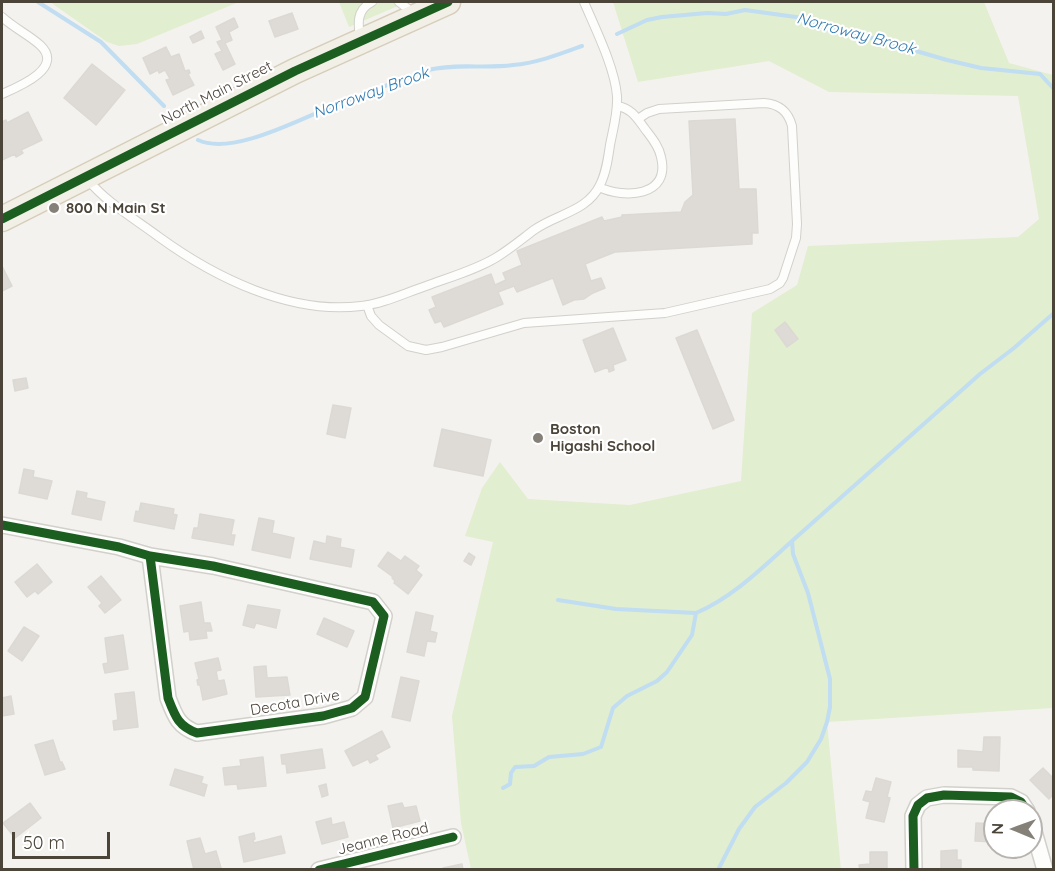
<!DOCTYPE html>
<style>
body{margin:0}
#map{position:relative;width:1055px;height:871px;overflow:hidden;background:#f4f2ee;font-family:Quicksand,sans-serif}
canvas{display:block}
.frame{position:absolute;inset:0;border:3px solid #4b4439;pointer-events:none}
.north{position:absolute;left:983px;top:799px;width:60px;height:60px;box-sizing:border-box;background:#fff;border:2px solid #b7b4b0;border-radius:50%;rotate:271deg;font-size:16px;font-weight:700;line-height:24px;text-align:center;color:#4b4439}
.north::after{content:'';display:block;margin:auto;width:21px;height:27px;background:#868178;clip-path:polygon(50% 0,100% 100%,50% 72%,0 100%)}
.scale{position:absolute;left:12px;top:832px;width:98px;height:27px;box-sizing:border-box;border:3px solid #4b4439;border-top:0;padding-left:8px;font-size:18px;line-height:21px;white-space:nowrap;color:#4b4439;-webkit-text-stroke:4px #fff;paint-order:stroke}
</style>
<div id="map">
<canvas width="1055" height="871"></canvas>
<div class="frame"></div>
<div class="north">N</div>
<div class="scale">50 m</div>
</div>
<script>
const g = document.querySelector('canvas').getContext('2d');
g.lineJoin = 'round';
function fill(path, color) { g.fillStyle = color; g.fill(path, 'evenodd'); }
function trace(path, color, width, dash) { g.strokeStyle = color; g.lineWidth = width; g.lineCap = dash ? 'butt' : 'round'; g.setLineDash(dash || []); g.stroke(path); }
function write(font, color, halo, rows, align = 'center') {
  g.font = font + ' Quicksand,sans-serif'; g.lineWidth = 4.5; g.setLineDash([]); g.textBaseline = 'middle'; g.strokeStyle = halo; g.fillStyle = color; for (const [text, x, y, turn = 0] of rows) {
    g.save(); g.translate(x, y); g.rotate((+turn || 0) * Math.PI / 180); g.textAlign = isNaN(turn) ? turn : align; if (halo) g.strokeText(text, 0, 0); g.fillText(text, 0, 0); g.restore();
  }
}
const green = new Path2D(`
 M50 2H239L137 44 119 46 107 42Z
 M339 2H407L349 27Z
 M613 2H984L1009 63 1053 75V708L827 722 841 870 471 869 461 823 452 716 493 542 465 536 482 488 500 462 528 499 630 505 741 481 752 313 797 285 808 246 1018 237 1039 219 1018 96 829 92 769 61 638 82Z`);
const stream = new Path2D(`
 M38 2 101 42 164 106
 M617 34 647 20 662 17 707 13 726 14 745 10 803 18 947 60 981 68 1040 74 1054 89
 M198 140C232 156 300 119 333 106 365 93 396 82 428 70 456 63 485 69 513 65 537 63 560 54 582 46
 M558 600 616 609 696 613
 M503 788 510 784 511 773 515 767 534 766 549 757 583 754 601 747 613 708 627 696 657 681 667 672 692 635 696 613C733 597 762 568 792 541
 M718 870 739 829 755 807 786 783 807 762 821 739 827 722 830 707V679L808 593 793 554 792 541 980 374 1014 348 1054 313`);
const building = new Path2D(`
 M292 13 298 29 275 37 269 21Z
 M234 18 238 27 229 32 232 40 225 43 235 64 223 70 215 54 222 51 217 42 222 40 216 27Z
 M201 31 204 38 193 43 190 37Z
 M166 47 171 57 179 54 185 71 189 70 190 73 188 74 194 85 173 95 166 80 170 79 165 70 159 73 158 70 150 74 143 58Z
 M92 64 125 90 96 125 64 98Z
 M28 112 42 140 21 150 23 153 16 157 15 154 2 160V122L6 120 7 123Z
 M735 119 739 189H756L758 233H752V244L615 252 585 264 591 281 601 278 605 288 593 293 584 299 574 300 563 305 553 278 517 292 514 286 498 292 503 304 444 327 441 321 435 323 429 310 436 307 432 297 491 274 495 285 506 280 503 273 522 265 517 251 602 217 604 221 622 217V215L681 212 685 202 693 195 689 121Z
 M2 266 12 286 2 291Z
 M785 322 798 339 787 347 775 330Z
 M613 328 626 360 613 365 614 370 609 372 608 367 595 372 583 340Z
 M697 330 734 420 713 429 676 338Z
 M26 378 28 388 15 391 13 380Z
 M333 405 351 408 345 438 327 434Z
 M442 429 491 440 483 476 434 466Z
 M24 469 34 471 33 477 52 481 47 499 19 493Z
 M77 491 87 493 86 498 105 502 101 520 72 514Z
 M141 503 174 509 173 514 177 515 174 529 134 521 136 511 139 512Z
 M200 514 234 520 231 535H235L233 545 192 538 194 528H198Z
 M259 518 274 521 272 533 294 538 290 558 252 550Z
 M327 536 341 539 340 547 354 550 351 567 310 559 314 541 326 544Z
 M388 552 401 561 405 556 419 566 416 570 422 575 408 594 394 583 395 581 392 578 393 577 378 566Z
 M469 553 475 557 471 565 464 561Z
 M37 564 52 582 38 594 35 591 27 597 15 582Z
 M101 576 121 600 105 613 99 606 102 603 88 587Z
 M201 602 204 623H210L212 631H206L207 638 190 640 189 631 184 632 180 606Z
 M248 605 280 610 276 628 256 623 254 628 243 625Z
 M416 612 433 616 430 631 437 633 435 642 427 641 424 656 407 652Z
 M324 618 354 631 347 647 317 634Z
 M24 627 39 636 22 661 8 651Z
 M123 635 128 669 105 673 103 664 108 663 105 638Z
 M218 658 221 670 216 671 218 681 224 680 227 694 203 700 200 685H198L197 680 199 679 195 663Z
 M266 666 267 678 287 677 290 695 256 697 254 667Z
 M401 677 419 681 410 721 392 717Z
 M134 692 138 727 114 730 113 721 118 720 115 694Z
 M11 696 14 714 2 716V698Z
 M382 731 390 747 375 755 378 759 370 763 368 759 353 766 345 751Z
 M984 737H1000L999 771 973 770V767H958V750L983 752Z
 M53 740 60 762H62L65 769 45 775 35 745Z
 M322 749 325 768 287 773 286 764H282L281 755Z
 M263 757 266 786 238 789 237 784 225 785 223 768 241 766 240 760Z
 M1043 768 1054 779V794L1049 799 1030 780Z
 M175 769 203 777 201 783 207 785 204 796 170 785Z
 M876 778 891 782 887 797 890 798 884 822 866 818 870 802 863 800 866 791 872 792Z
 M326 784 328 795 322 797 319 786Z
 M30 803 41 818 15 838 3 823Z
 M402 803 404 808 416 806 420 821 393 828 388 806Z
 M331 818 332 825 344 822 348 837 322 844 316 822Z
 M976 823 995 824V842L975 841Z
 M254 833 255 839 253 840 254 843 281 836 285 853 244 862 239 837Z
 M200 838 205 854 216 851 221 868 194 870 187 841Z
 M957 850V860H961V870H941V851Z
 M870 852H887V870H860L859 865 870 864Z
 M462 864 463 870H444L443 868Z`);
const lane = new Path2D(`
 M399 2 415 14
 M2 17C14 28 29 35 40 45 65 68 18 87 2 94
 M360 39C358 24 356 10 372 2
 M88 180C107 203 135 219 159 237 214 277 290 315 361 306 383 304 405 293 426 286 450 277 476 270 497 257 510 249 522 239 534 230 556 214 587 212 600 185 606 173 608 159 610 145 613 129 618 113 617 96 615 68 595 28 584 2
 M599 187C624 199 671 197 661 157 659 146 651 137 645 129 637 118 631 108 617 106
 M367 305 371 316 379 325 408 346 426 350 442 347 524 323 665 313 770 289 780 283 783 278 796 238 797 224 792 126C788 111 779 104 764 103L659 109 647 113 638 119`);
const street = new Path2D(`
 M2 525 119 547 150 556 213 566 373 602 384 616 365 697 352 708 323 716 197 733C178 726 175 716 168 698L150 556
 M1031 821 1045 870
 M319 870 453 837
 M914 870 913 816 918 805 927 798 944 795 1011 797 1021 802 1027 811`);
const primary = new Path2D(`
 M2 219 295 71 448 2`);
const cycleway = new Path2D(`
 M2 219 295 71 448 2
 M2 525 119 547 150 556 213 566 373 602 384 616 365 697 352 708 323 716 197 733C178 726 175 716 168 698L150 556
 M319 870 453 837
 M914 870 913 816 918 805 927 798 944 795 1011 797 1021 802 1027 811`);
const markers = [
 [54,208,6,"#868178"],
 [538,438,6,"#868178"]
];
const streetNames = [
 ["North Main Street",217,93,-27],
 ["Decota Drive",295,703,-10],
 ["Jeanne Road",383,839,-14]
];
const poiNames = [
 ["800 N Main St",66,208],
 ["Boston",550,429],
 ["Higashi School",550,446]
];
const waterNames = [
 ["Norroway Brook",856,34,15],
 ["Norroway Brook",371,93,-20]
];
fill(green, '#e1eecf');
trace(stream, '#c0ddf1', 4);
fill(building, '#dedbd6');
trace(building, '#dcd9d4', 1.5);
trace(lane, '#d2d0cb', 10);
trace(street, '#d2d0cb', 18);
trace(primary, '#d6cebb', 27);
trace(lane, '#fdfdfc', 8);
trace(street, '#fdfdfc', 15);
trace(primary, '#f2efe6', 24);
trace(cycleway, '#1b5e20', 9);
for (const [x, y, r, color] of markers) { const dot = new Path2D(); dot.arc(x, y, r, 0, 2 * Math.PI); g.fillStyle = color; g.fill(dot); trace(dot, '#fff', 2); }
write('15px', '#4b4439', '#fff', streetNames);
write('bold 15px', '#4b4439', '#fff', poiNames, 'left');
write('italic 16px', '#2e7ab2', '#fff', waterNames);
</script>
